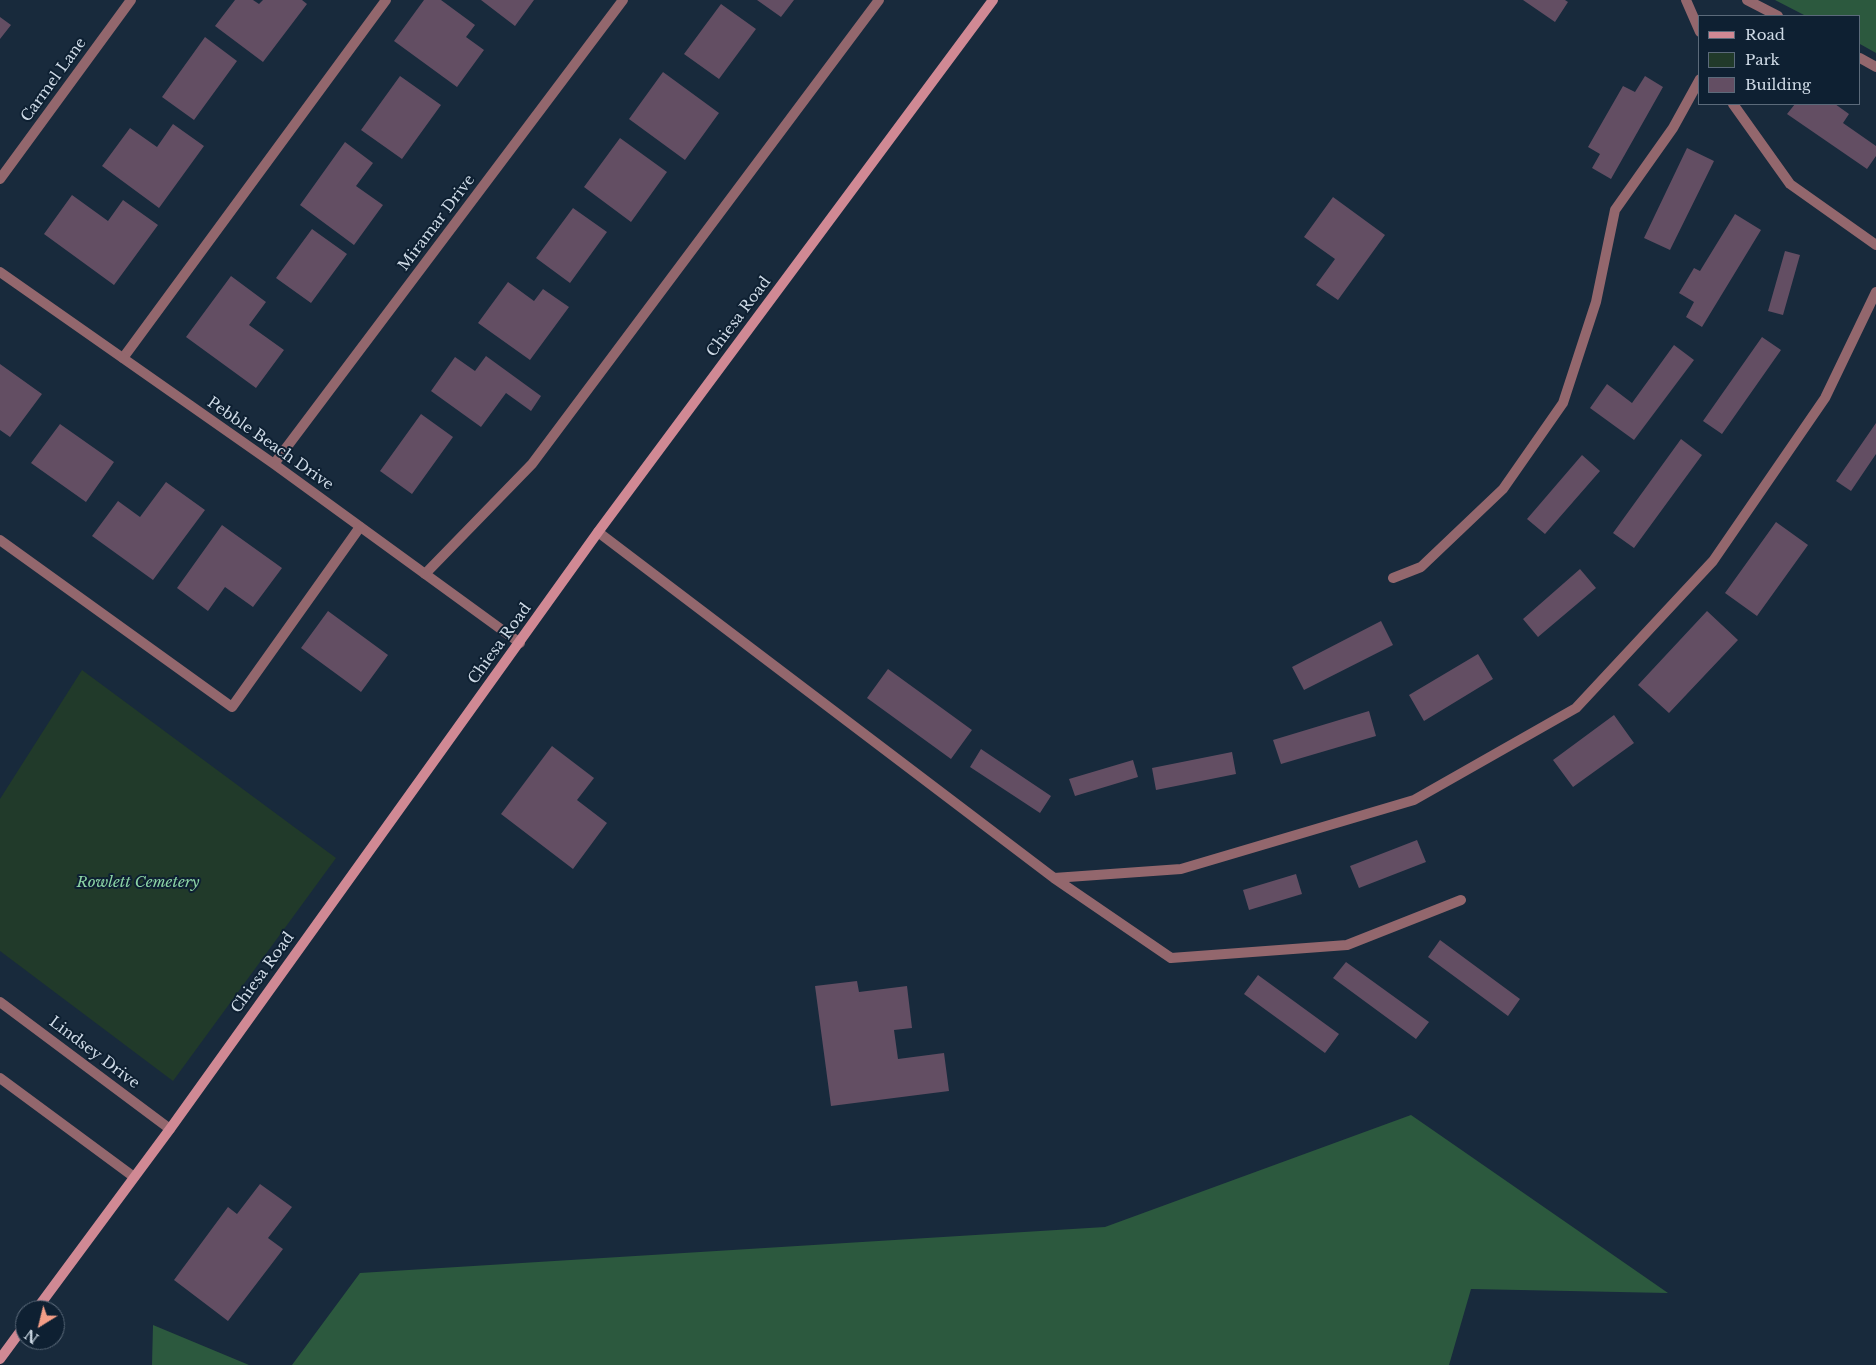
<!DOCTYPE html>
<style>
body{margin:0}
#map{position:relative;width:1876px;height:1365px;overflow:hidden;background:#182a3c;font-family:"Libre Baskerville",serif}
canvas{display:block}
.legend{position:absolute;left:1698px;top:15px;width:162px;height:90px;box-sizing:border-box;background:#0e2032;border:1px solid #5b6a7a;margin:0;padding:6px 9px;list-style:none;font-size:15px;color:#cedae6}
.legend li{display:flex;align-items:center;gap:10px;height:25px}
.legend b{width:25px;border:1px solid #5b6a7a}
.north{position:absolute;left:15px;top:1300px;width:50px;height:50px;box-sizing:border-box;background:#0e2032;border:1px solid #5b6a7a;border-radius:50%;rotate:216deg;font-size:14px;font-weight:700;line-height:20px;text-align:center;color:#cedae6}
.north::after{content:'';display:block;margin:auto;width:18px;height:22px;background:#f49e87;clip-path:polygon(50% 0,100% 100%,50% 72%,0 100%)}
</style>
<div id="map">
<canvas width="1876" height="1365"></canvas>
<ul class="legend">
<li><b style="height:6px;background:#d08994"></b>Road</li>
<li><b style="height:14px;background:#213a2a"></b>Park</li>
<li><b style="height:14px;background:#634e63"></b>Building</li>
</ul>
<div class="north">N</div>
</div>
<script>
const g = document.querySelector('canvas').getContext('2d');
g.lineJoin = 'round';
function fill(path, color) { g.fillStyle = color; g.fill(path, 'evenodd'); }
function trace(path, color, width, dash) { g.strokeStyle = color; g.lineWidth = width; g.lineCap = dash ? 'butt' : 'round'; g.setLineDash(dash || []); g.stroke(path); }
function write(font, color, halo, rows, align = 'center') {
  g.font = font + ' "Libre Baskerville",serif'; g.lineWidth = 4; g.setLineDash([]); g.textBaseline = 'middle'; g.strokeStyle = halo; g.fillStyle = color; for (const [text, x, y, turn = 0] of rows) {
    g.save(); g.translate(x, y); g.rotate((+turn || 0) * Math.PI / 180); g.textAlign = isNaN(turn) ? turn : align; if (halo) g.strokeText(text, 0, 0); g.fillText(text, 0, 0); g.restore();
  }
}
const green = new Path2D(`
 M82 670 336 858 173 1081 0 951V799Z`);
const forest = new Path2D(`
 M1775 0H1876V53L1860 44V16H1806Z
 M1411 1115 1668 1293 1471 1289 1449 1365H292L360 1273 1105 1227Z
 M153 1325 249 1365H152Z`);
const building = new Path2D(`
 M235 0H253L259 4 263 0H302L307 4 263 62 215 26Z
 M424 0H441L475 25 466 37 484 50 457 87 394 41Z
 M481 0H534L515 26Z
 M757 0H794L781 17Z
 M1523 0H1565L1568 2 1555 22Z
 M721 4 756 29 719 79 684 54Z
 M0 17 11 25 0 39Z
 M205 37 237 61 194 120 162 97Z
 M663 72 719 113 685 160 629 119Z
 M400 76 441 105 402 159 361 130Z
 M1645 76 1663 87 1611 179 1592 168 1600 154 1588 147 1623 86 1635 92Z
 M1795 104H1835L1849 114 1843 123 1876 146V156L1867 169 1787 114Z
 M173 124 204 146 159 208 102 166 130 128 157 147Z
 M620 138 667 172 631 222 584 187Z
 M345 142 373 163 356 186 383 205 354 245 300 205Z
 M1687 148 1714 161 1670 250 1644 238Z
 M72 195 108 221 123 200 158 225 114 285 44 234Z
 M1333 197 1385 235 1338 300 1316 285 1335 259 1304 237Z
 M573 208 607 232 570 283 536 258Z
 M1735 214 1761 230 1702 327 1686 317 1694 302 1679 293 1694 268 1700 271Z
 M312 229 347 254 311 303 276 278Z
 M1785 251 1800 255 1783 315 1768 311Z
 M231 276 266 302 249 325 284 350 256 388 186 337Z
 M508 282 534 301 543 289 569 307 530 360 478 323Z
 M1762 337 1781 350 1722 434 1703 421Z
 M1674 345 1694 360 1634 440 1590 408 1607 384 1632 403Z
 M486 356 541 396 531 411 506 393 481 427 431 391 455 357 475 371Z
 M0 364 42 394 10 437 0 430Z
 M421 414 453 437 412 494 380 471Z
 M1876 423V454L1851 491 1836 481Z
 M60 424 114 462 86 502 31 463Z
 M1681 439 1702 455 1634 548 1613 533Z
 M1582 455 1600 471 1545 534 1527 519Z
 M166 482 205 510 153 580 92 536 118 501 140 517Z
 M1776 522 1808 545 1757 616 1725 593Z
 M222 525 282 568 253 607 225 587 208 611 177 588Z
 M1580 569 1596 588 1538 637 1523 619Z
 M328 611 388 655 361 692 301 648Z
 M1707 611 1738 640 1669 713 1638 685Z
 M1381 621 1393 645 1304 690 1292 667Z
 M1478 654 1493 679 1424 721 1409 695Z
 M888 669 972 730 951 759 867 698Z
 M1369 711 1376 736 1281 764 1273 740Z
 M1614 715 1634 743 1573 787 1553 760Z
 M552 746 594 778 577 800 607 823 573 869 501 814Z
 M981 749 1051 796 1040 813 970 767Z
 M1232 752 1236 774 1156 790 1152 768Z
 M1133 760 1138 777 1075 796 1069 779Z
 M1417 840 1426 862 1359 888 1350 866Z
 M1296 874 1302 894 1249 910 1243 890Z
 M1440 940 1520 999 1508 1016 1428 957Z
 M1346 962 1429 1022 1416 1039 1333 978Z
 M1258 975 1339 1034 1325 1053 1244 994Z
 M857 981 859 992 907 986 912 1028 894 1030 898 1059 944 1053 949 1091 831 1106 815 986Z
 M260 1184 292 1207 268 1238 283 1249 228 1321 174 1280 228 1207 237 1214Z`);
const service = new Path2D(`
 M123 358 386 0
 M0 540 232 707 360 527
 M425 574 532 464 879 0`);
const minor = new Path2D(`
 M1686 0 1700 32
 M1747 0 1778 16
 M1860 58 1876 67
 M1733 104 1790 184 1876 245
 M0 179 131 0
 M0 272 274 464 520 643
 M274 464 623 0
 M598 532 1054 878 1181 869 1414 800 1576 708 1713 561 1825 398 1876 292
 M1393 578 1421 567 1503 489 1563 403 1596 302 1615 210 1673 128 1700 79
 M1054 878 1171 958 1347 945 1461 900
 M0 1002 170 1129
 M0 1078 134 1177`);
const secondary = new Path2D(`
 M36 1310 170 1129 598 532 993 0
 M0 1359 25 1325`);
const streetNames = [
 ["Carmel Lane",54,80,-54],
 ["Miramar Drive",437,223,-53],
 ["Chiesa Road",739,317,-53],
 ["Pebble Beach Drive",270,444,35],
 ["Chiesa Road",500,644,-54],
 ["Chiesa Road",263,973,-54],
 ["Lindsey Drive",94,1053,37]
];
const parkNames = [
 ["Rowlett Cemetery",138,883]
];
fill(green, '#213a2a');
fill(forest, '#2c593e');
fill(building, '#634e63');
trace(service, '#93676d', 10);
trace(minor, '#93676d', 10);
trace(secondary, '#d08994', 10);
write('15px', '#cedae6', '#0e2032', streetNames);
write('italic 15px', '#8cd4a5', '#0e2032', parkNames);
</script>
